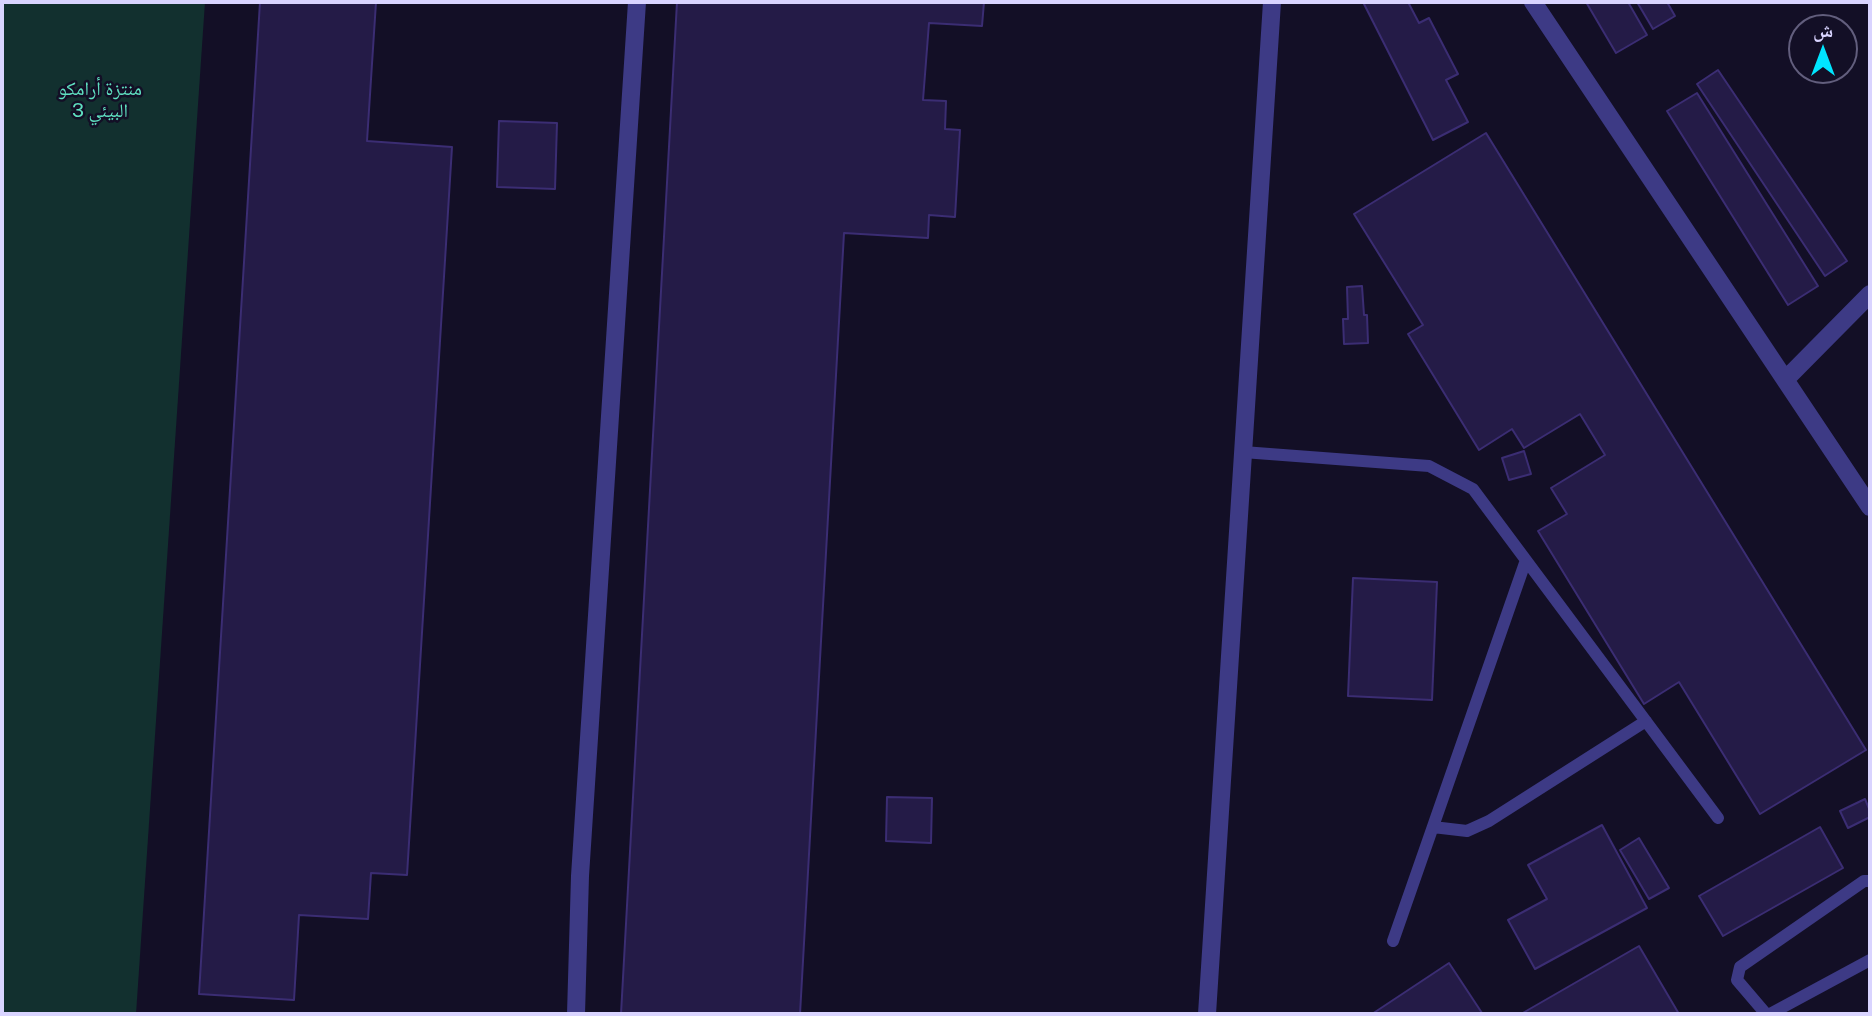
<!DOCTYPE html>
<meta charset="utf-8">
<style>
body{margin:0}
#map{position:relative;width:1872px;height:1016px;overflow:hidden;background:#130f26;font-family:"Public Sans","Noto Naskh Arabic",sans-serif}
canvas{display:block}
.frame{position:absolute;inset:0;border:4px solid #d9d4ff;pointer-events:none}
.north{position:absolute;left:1788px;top:14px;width:70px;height:70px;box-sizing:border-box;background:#130f26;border:2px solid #625e7d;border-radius:50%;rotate:0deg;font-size:19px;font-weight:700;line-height:28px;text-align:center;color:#d9d4ff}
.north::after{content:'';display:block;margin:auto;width:24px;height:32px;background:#00e5ff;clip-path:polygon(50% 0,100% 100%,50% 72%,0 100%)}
</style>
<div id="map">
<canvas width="1872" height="1016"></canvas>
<div class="frame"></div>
<div class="north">ش</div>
</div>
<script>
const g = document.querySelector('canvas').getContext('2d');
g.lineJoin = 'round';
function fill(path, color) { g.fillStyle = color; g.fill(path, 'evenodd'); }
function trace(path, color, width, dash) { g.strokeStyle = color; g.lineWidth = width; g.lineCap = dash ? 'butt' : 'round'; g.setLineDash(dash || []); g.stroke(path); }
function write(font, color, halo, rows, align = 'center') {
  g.font = font + ' "Public Sans","Noto Naskh Arabic",sans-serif'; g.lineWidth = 5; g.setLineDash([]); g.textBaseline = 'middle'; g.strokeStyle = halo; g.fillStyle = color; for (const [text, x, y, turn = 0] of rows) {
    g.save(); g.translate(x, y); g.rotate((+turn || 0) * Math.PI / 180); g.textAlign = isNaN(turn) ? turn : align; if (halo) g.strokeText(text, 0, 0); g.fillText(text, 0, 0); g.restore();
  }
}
const green = new Path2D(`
 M2 2H205L136 1014H2Z`);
const building = new Path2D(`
 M260 2H376L367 141 452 147 407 875 371 873 368 919 299 915 294 1000 199 994Z
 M677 2H984L982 26 929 23 923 100 946 101 945 129 960 130 955 217 929 215 928 238 844 233 800 1014H621Z
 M1363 2H1408L1419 23 1429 18 1458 74 1446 80 1468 122 1433 140Z
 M1586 2H1628L1647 35 1616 53Z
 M1637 2H1667L1675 16 1653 29Z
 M1718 70 1847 261 1825 276 1697 84Z
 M1697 93 1818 286 1788 305 1667 111Z
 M499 121 557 123 555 189 497 187Z
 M1486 133 1866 750 1760 814 1679 682 1644 704 1538 531 1567 514 1551 488 1605 455 1580 414 1524 448 1512 429 1479 450 1408 334 1423 325 1354 214Z
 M1362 286 1364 315H1367L1368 343 1344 344 1343 319H1348L1347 287Z
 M1524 451 1531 474 1509 480 1502 458Z
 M1353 578 1437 582 1432 700 1348 696Z
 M887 797 932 798 931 843 886 841Z
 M1865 799 1870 811V817L1848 828 1840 811Z
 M1602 825 1647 908 1535 969 1508 920 1547 899 1528 865Z
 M1820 827 1843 868 1723 936 1699 896Z
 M1639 838 1669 888 1649 899 1620 850Z
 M1639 946 1679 1014H1521Z
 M1449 963 1482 1013 1372 1014Z`);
const service = new Path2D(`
 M1243 452 1429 466 1473 489 1718 818
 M1433 827 1467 831 1489 821 1646 721
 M1393 941 1526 560
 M1766 1014 1737 980 1740 967 1864 881H1870
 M1770 1014 1870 960`);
const minor = new Path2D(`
 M1533 2 1870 507
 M1785 380 1870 294
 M576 1014 580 876 637 2
 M1207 1014 1272 2`);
const parkNames = [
 ["منتزة أرامكو",100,89],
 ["البيئي 3",100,111]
];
fill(green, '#12302f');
fill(building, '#241b47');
trace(building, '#3b2d73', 2);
trace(service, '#3d3a85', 12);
trace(minor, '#3d3a85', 18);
write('19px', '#5fe0c0', '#130f26', parkNames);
</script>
